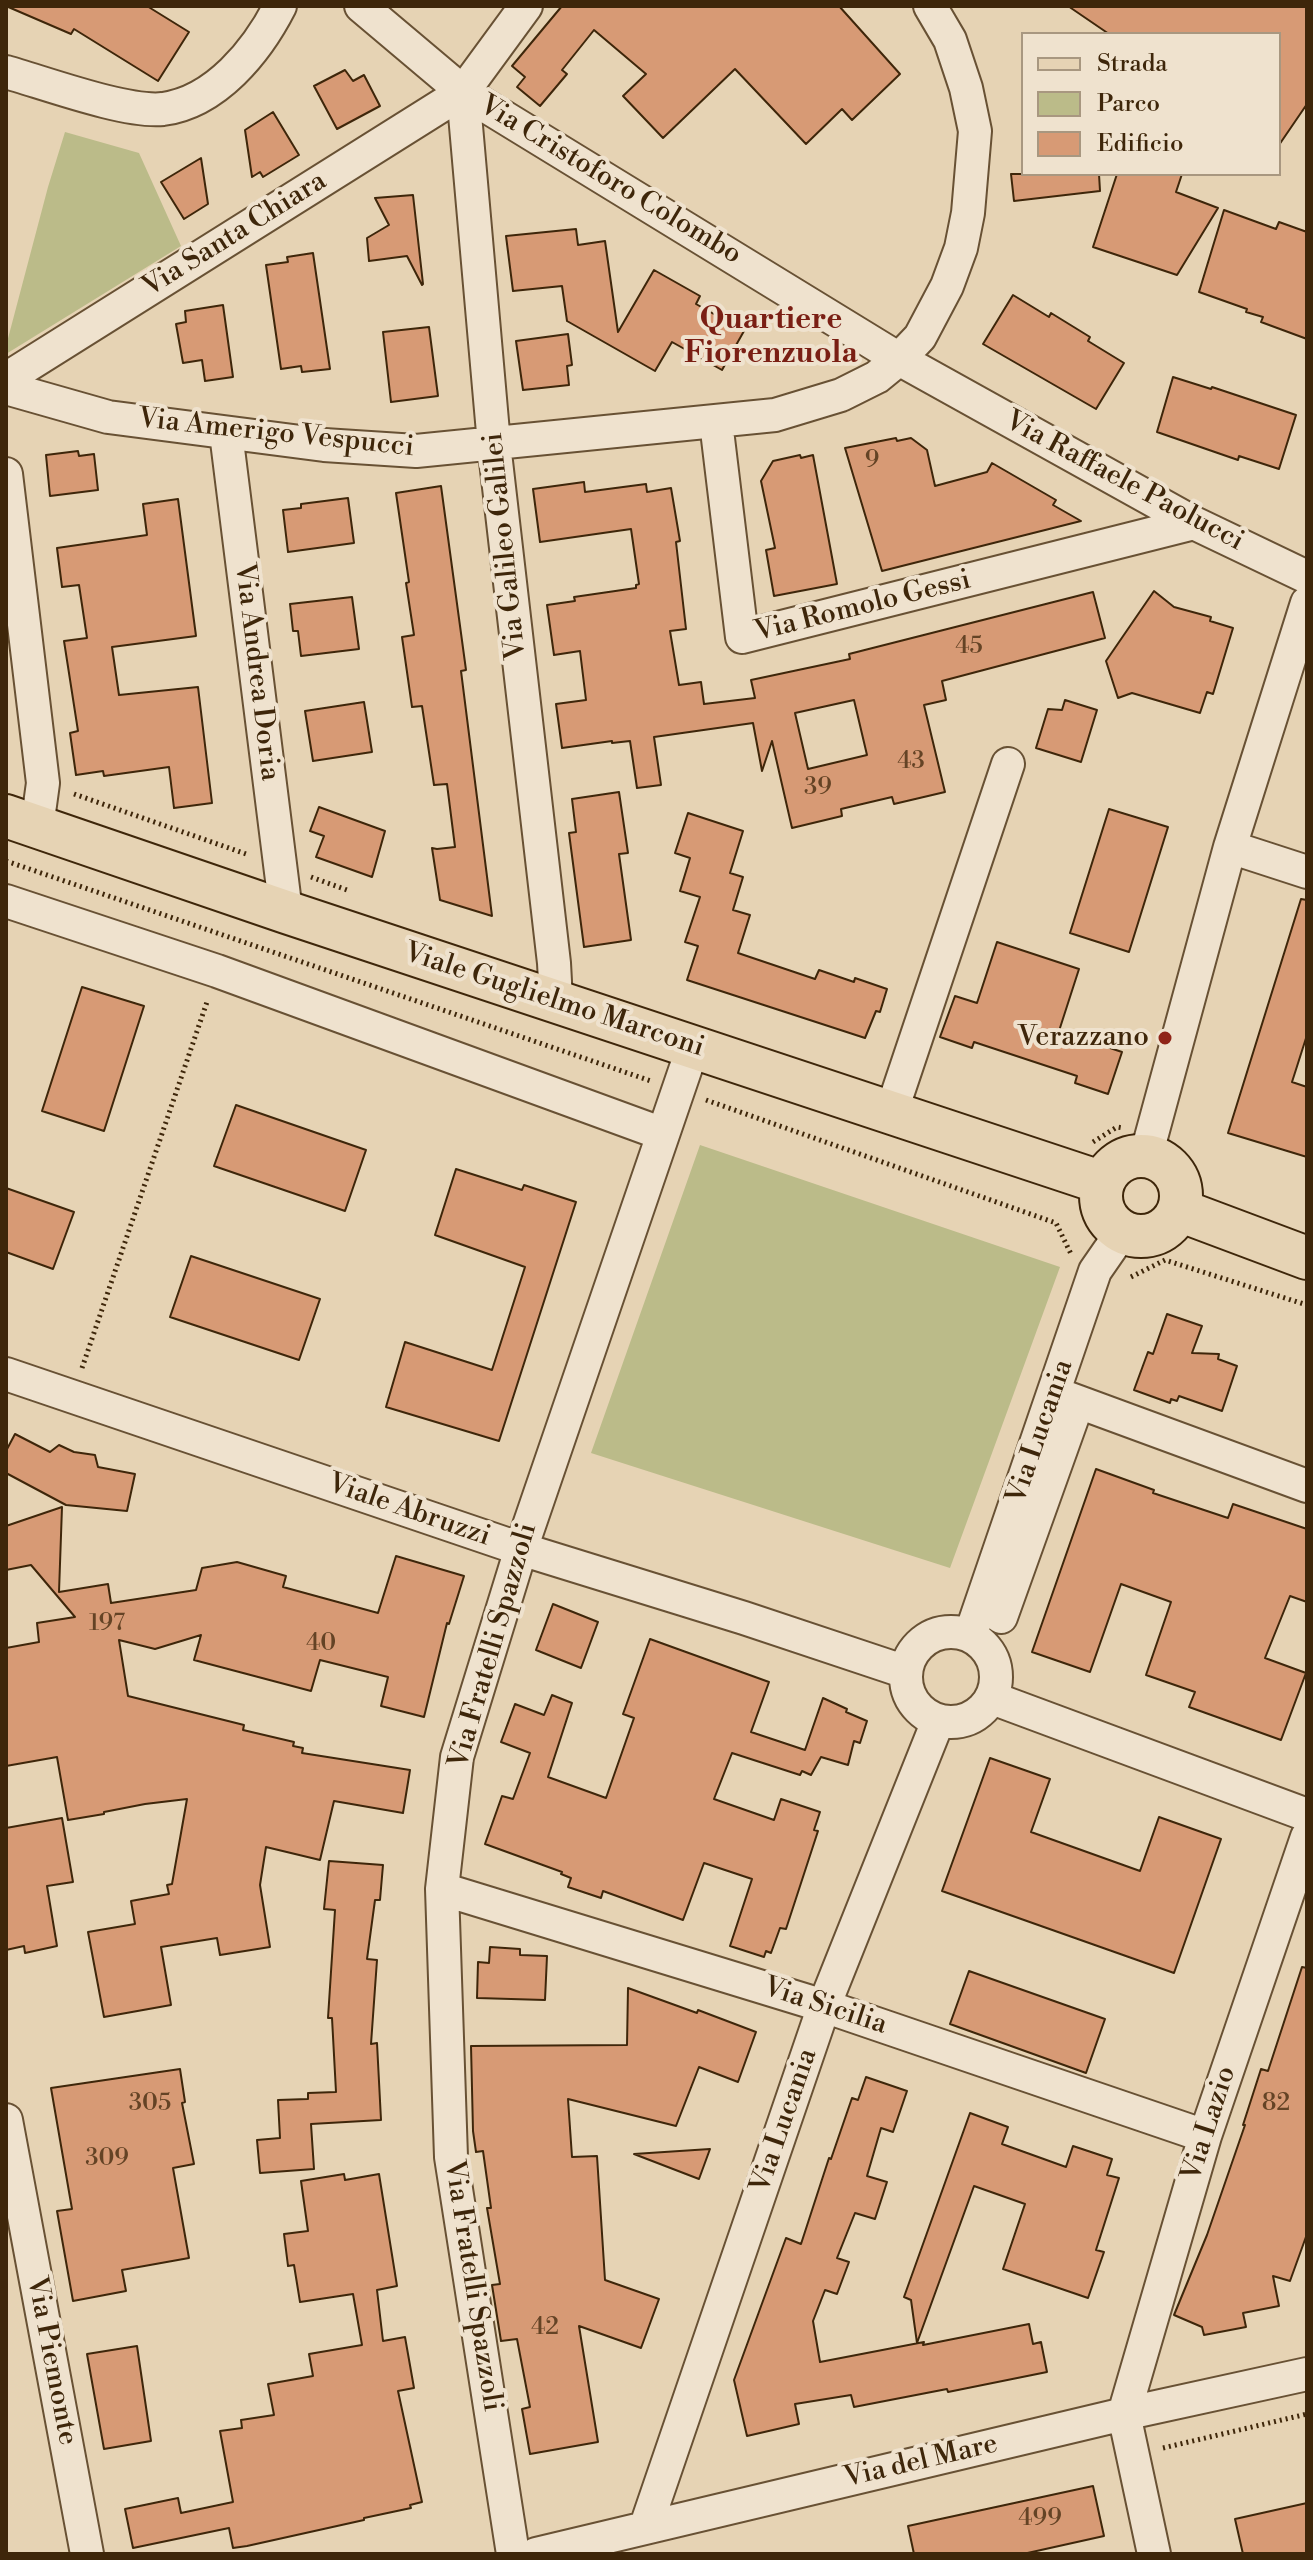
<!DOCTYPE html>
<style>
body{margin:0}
#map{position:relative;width:1313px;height:2560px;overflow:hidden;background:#e6d3b4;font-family:"Libre Bodoni",serif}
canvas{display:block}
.frame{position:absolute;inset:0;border:8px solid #3e260a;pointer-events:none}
.legend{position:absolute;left:1021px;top:32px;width:260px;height:144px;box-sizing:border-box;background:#efe2ce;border:2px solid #a89780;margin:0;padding:10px 14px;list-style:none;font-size:24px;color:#3e260a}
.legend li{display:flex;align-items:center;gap:16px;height:40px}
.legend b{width:40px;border:2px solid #a89780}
</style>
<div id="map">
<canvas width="1313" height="2560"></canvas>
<div class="frame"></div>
<ul class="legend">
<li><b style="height:10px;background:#e6d3b4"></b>Strada</li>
<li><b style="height:22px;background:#bbbb89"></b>Parco</li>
<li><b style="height:22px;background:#d79a75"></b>Edificio</li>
</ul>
</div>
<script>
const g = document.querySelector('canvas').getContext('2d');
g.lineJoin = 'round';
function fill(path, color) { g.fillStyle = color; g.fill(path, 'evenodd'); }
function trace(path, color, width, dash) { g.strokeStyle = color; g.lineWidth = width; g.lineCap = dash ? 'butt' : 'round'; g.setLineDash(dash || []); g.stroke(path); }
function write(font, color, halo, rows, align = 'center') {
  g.font = font + ' "Libre Bodoni",serif'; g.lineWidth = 8; g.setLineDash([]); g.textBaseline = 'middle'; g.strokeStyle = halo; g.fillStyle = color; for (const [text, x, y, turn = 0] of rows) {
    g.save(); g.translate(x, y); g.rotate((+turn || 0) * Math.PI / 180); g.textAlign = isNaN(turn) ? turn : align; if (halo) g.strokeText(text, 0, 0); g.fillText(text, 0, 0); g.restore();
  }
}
const green = new Path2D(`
 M65 132 139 153 181 246 6 354V346L48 187Z
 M700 1145 1060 1267 950 1568 591 1453Z`);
const building = new Path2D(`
 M6 6H147L189 32 158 81 74 29 71 34Z
 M562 6H839L900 74 852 120 842 109 806 144 735 69 663 138 623 96 646 74 594 30 562 70 567 74 540 106 517 87 525 77 512 66Z
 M1068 6H1307V104L1279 145V34H1109Z
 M345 70 353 81 364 75 380 106 337 129 314 86Z
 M273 112 299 155 263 177 260 172 252 177 245 130Z
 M201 158 208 204 184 219 161 182Z
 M1011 174H1099L1100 191 1014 201Z
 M1117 174H1182L1176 192 1218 208 1177 275 1093 247Z
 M413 195 423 284 422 285 407 256 369 261 367 238 389 225 375 198Z
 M1224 210 1276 229 1279 222 1307 232V339L1261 322 1263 317 1246 312 1247 309 1199 292Z
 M576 229 578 245 605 241 618 332 654 270 700 296 696 304 744 331 722 370 672 342 655 371 567 321 562 286 513 291 506 236Z
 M313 253 330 369 302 372 301 366 281 369 266 265 288 262 287 257Z
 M1013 295 1049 317 1051 313 1090 337 1088 341 1124 363 1096 409 983 344Z
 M223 305 233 377 205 381 202 360 183 363 176 324 186 322 185 311Z
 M429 327 438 396 391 402 383 332Z
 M568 334 572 365 567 366 569 385 523 390 516 341Z
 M1173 377 1211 389 1212 387 1296 415 1279 469 1239 456 1238 460 1157 432Z
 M896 438 897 441 911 438 927 450 935 486 987 472 992 463 1056 500 1053 505 1081 521 882 571 845 448Z
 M78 451 79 456 94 454 98 490 50 496 46 455Z
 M800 455 801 458 813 455 837 584 774 596 766 550 775 548 761 481 773 461Z
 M584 482 585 492 646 484 647 492 671 488 680 541 676 542 686 629 670 631 679 685 701 682 704 704 755 698 751 680 850 659 849 654 1093 592 1105 638 942 681 946 700 924 705 945 792 894 804 892 797 841 809 842 816 792 828 772 741 762 771 753 723 654 737 661 785 637 788 630 741 612 743V741L562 748 556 704 586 700 580 651 554 655 547 605 575 601 574 597 636 588V585L639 584 631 529 540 542 533 489ZM854 700 867 755 808 769 795 713Z
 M441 486 466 670 461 671 492 916 440 900 432 848 437 849 455 847 447 784 434 785 422 706 412 707 402 637 414 635 406 583 409 582 396 493Z
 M348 498 354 543 288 552 283 510 301 508V504Z
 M178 499 196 636 112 647 119 695 198 687 212 803 174 808 169 767 104 776 103 771 76 775 70 733 78 731 64 641 87 638 79 585 62 587 57 548 147 535 143 504Z
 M1154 591 1174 607 1211 617 1210 621 1233 628 1213 694 1207 692 1200 713 1132 693 1118 698 1106 661Z
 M352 597 359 649 301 656 298 631H293L290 604Z
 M1065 700 1097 710 1081 762 1036 748 1048 709 1062 710Z
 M364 702 372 752 313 761 305 711Z
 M619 792 628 853 619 854 631 940 584 947 569 833 576 832 572 799Z
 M319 807 385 831 372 877 316 857 324 836 310 831Z
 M1109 809 1168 827 1129 952 1070 933Z
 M688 813 743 831 730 873 743 877 733 910 750 915 738 953 815 979 819 970 854 982 855 978 887 989 880 1012 876 1011 865 1038 687 980 698 946 685 942 700 897 680 891 690 858 675 853Z
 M1301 899 1307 900V1035L1292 1082 1307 1087V1157L1228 1133Z
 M997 942 1079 969 1059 1031 1122 1052 1108 1094 1075 1083 1077 1076 974 1042 972 1048 940 1037 955 996 977 1003Z
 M82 987 144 1006 104 1131 42 1111Z
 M236 1105 366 1150 345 1211 214 1166Z
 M456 1169 522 1190 524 1185 576 1202 499 1441 386 1407 405 1342 492 1370 525 1267 435 1235Z
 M6 1188 74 1212 53 1269 6 1252Z
 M191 1256 320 1299 299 1360 170 1317Z
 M1167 1314 1202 1326 1192 1353 1219 1354 1218 1359 1237 1366 1222 1411 1179 1396 1177 1401 1171 1399 1170 1403 1134 1390 1148 1352 1153 1354Z
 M15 1434 50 1452 59 1445 74 1452 95 1455 98 1467 135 1474 127 1511 66 1505 6 1473V1451Z
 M1096 1469 1154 1490 1153 1493 1228 1518 1233 1504 1307 1529V1602L1290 1596 1265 1658 1306 1673 1281 1740 1189 1707 1195 1692 1146 1675 1171 1602 1121 1584 1090 1672 1032 1652Z
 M62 1507 59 1592 108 1584 111 1603 196 1590 202 1568 237 1562 286 1576 283 1587 378 1613 396 1556 464 1576 449 1624 447 1623 424 1717 381 1706 388 1677 320 1660 311 1691 194 1660 201 1635 155 1649 119 1640 128 1696 244 1725 243 1730 294 1742 293 1746 303 1748 302 1753 410 1770 403 1813 334 1801 320 1860 266 1847 260 1885 270 1947 220 1955 217 1938 161 1947 171 2005 104 2017 88 1932 135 1924 131 1901 169 1894 167 1885 172 1884 187 1799 145 1804 104 1812V1814L68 1820 57 1757 6 1766V1648L39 1642 37 1623 75 1617 31 1565 6 1570V1526Z
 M553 1604 598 1622 581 1668 536 1650Z
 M650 1639 769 1682 751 1732 805 1750 823 1698 847 1709 846 1712 867 1721 860 1743 854 1741 848 1765 821 1757 811 1775 802 1771 800 1775 732 1753 714 1799 774 1820 781 1799 820 1812 814 1830 818 1831 786 1929 780 1928 771 1953 766 1951 764 1957 730 1946 752 1879 704 1863 683 1920 603 1891 601 1898 568 1887 571 1878 561 1874 562 1872 485 1844 502 1796 513 1799 530 1753 501 1742 515 1704 544 1715 552 1695 572 1703 548 1777 606 1798 634 1718 623 1714Z
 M990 1758 1050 1779 1031 1832 1140 1871 1159 1817 1221 1839 1174 1973 942 1891Z
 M62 1818 73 1882 47 1886 57 1946 25 1953 24 1946 6 1950V1828Z
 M329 1861 383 1865 380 1900H375L367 1959 377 1960 371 2044 377 2043 381 2120 311 2124 314 2169 260 2173 257 2140 280 2138 278 2100 308 2099V2093L336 2092 332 2018H328L335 1910 324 1909Z
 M490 1947 520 1949V1955L547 1956 545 2000 477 1998 478 1962 489 1963Z
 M1302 1967 1307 1968V2234L1290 2281 1273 2276 1279 2306 1243 2313 1246 2327 1204 2335 1202 2327 1174 2315 1207 2235 1245 2125H1243L1261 2069 1268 2071Z
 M969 1971 1105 2019 1086 2073 950 2024Z
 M628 1988 697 2013 698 2010 756 2032 738 2082 699 2067 676 2126 568 2099 572 2157 597 2156 605 2280 659 2299 641 2348 579 2326 598 2442 530 2454 522 2409 530 2407 517 2339 501 2341 492 2285 500 2284 487 2208H491L483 2151 476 2152 473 2131 471 2046 627 2045Z
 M180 2069 185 2102 182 2103 194 2164 173 2168 189 2258 122 2270 126 2291 73 2301 57 2211 72 2209 51 2088Z
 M866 2077 907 2091 893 2132 881 2128 867 2176 887 2182 875 2219 855 2213 837 2258 849 2262 837 2294 825 2290 813 2321 820 2362 924 2342 923 2345 1029 2324 1033 2344 1041 2342 1047 2372 948 2392 947 2389 854 2407 851 2395 795 2404 799 2424 747 2436 734 2380 786 2238 801 2244 829 2158 831 2159 852 2098 858 2100Z
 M970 2113 1008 2127 1002 2144 1066 2167 1073 2146 1112 2159 1107 2175 1119 2178 1096 2250 1104 2252 1088 2298 1003 2269 1025 2204 974 2186 917 2343 911 2300 904 2297Z
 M710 2149 699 2179 634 2154Z
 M344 2174 345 2180 379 2174 397 2286 377 2290 383 2341 405 2337 414 2388 398 2391 422 2502 410 2505 411 2508 364 2518V2520L247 2546 233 2548 229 2528 133 2548 125 2509 178 2498 181 2513 233 2502 220 2431 242 2428 241 2420 274 2415 268 2384 313 2376 309 2354 362 2345 353 2294 300 2302 294 2265 288 2266 284 2234 308 2231 301 2181Z
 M137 2346 151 2441 104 2449 87 2354Z
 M1093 2486 1104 2536 1023 2554H914L908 2526Z
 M1307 2503V2554H1243L1235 2519Z`);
const path = new Path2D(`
 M74 794 249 855
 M6 861 651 1081
 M311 877 347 890
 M706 1100 1056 1223 1071 1254
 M1093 1142 1117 1127 1123 1128
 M1180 1153 1194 1175
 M1131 1277 1165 1260 1307 1305
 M82 1368 208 999
 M1163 2448 1307 2414`);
const minor = new Path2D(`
 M361 6 463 92 899 359 1194 523 1307 577
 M6 72C45 83 126 113 163 109 216 102 257 51 280 6
 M463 92 494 444 554 963 556 1000
 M6 379 463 92 526 6
 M6 388 108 417 324 445 416 451 775 415 841 395 877 377 899 359 920 337 947 286 961 248 968 213 975 131 966 88 950 40 930 6
 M716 422 742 637 1194 523
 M226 433 286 912
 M6 474 43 783 37 827
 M1230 847 1307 872
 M6 901 217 971 663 1134
 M891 1113 1008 764
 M1146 1156 1230 847 1307 603
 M6 1374 521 1549 744 1618 906 1672
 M1054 1393 1307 1486
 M1001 1617 1078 1402
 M906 1677a45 45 0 1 1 90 0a45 45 0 1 1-90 0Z
 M970 1636 1095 1271 1122 1232
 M992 1698 1307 1815
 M442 1889 824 2006 1205 2136
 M6 2120 87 2554
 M646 2526 824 2006 938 1721
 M513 2554 451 2157 442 1889 457 1757 521 1549 693 1047
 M536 2554 1124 2414 1307 2374
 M1154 2554 1124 2414 1205 2136 1307 1837`);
const major = new Path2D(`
 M6 816 286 912 1103 1183
 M1101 1196a40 40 0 1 1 80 0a40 40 0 1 1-80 0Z
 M1179 1210 1307 1258`);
const markers = [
 [1165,1038,8,"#8f2418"]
];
const numberNames = [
 ["9",872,461],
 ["45",969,647],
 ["43",911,762],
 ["39",818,788],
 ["197",107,1624],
 ["40",321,1644],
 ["305",150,2104],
 ["82",1276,2104],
 ["309",107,2159],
 ["42",545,2328],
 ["499",1040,2519]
];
const streetNames = [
 ["Via Cristoforo Colombo",610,181,31],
 ["Via Santa Chiara",235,235,-32],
 ["Via Amerigo Vespucci",276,434,6],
 ["Via Raffaele Paolucci",1124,482,28],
 ["Via Galileo Galilei",506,546,-96],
 ["Via Romolo Gessi",863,607,-14],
 ["Via Andrea Doria",256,672,83],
 ["Viale Guglielmo Marconi",554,1001,18],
 ["Via Lucania",1041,1432,-71],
 ["Viale Abruzzi",409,1511,19],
 ["Via Fratelli Spazzoli",494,1646,-74],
 ["Via Sicilia",825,2007,18],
 ["Via Lucania",785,2121,-71],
 ["Via Lazio",1210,2124,-72],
 ["Via Fratelli Spazzoli",472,2286,81],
 ["Via Piemonte",51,2361,79],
 ["Via del Mare",921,2462,-13]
];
const poiNames = [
 ["Verazzano",1149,1038]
];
const neighbourhoodNames = [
 ["Quartiere",771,321],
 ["Fiorenzuola",771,355]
];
fill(green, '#bbbb89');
fill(building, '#d79a75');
trace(building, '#3e260a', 2);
trace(minor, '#685134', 36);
trace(major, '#3e260a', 46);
trace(path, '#3e260a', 5, [2, 4]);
trace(minor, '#efe2ce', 32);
trace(major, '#e6d3b4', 42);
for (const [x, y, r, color] of markers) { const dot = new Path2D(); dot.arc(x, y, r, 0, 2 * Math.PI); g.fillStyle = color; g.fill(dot); trace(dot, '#efe2ce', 3); }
write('24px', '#644325', null, numberNames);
write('28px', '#3e260a', '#efe2ce', streetNames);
write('28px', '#3e260a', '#efe2ce', poiNames, 'right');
write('bold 30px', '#7a1f14', '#efe2ce', neighbourhoodNames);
</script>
